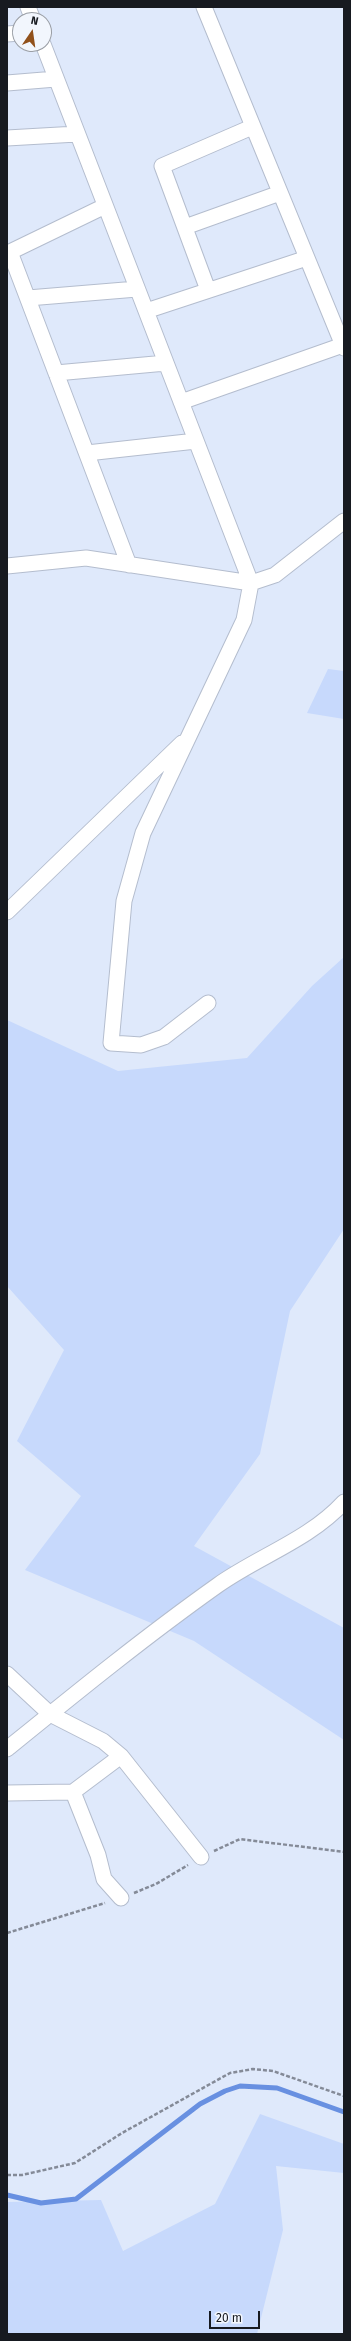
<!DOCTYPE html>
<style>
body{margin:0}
#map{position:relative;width:351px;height:2341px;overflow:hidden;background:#dfe9fb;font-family:"Fira Sans",sans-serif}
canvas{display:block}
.frame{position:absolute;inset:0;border:8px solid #171a20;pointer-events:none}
.north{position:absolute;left:12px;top:12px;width:40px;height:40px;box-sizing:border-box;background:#f2f6fd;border:1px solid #9a9ea5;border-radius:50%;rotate:13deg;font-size:11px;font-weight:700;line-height:16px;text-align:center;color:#171a20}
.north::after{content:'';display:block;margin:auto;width:14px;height:18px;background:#91511b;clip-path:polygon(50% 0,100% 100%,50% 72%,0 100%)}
.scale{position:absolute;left:209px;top:2311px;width:51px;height:18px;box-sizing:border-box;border:2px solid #171a20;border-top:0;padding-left:5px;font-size:12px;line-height:14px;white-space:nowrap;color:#171a20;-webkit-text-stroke:3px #f2f6fd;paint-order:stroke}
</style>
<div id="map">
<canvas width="351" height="2341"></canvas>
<div class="frame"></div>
<div class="north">N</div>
<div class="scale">20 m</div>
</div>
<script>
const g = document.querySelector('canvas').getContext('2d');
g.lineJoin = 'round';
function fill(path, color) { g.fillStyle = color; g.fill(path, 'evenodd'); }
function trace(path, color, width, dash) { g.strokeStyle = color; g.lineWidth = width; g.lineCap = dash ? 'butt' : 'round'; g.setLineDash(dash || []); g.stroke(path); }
const green = new Path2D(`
 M328 669 344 671V719L307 713Z
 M344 957V1229L290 1311 260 1454 194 1546 344 1628V1740L194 1641 25 1570 81 1496 17 1441 64 1350 7 1286V1020L118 1071 247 1058 312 986Z
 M260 2114 344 2144V2173L276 2166 283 2230 257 2334H7V2202L101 2200 123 2251 215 2204Z`);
const stream = new Path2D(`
 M7 2195 41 2203 76 2199 200 2104 225 2091 240 2086 277 2088 344 2112`);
const path = new Path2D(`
 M214 1851 240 1839 344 1852
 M134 1893 156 1884 188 1865
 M7 1933 105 1903
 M7 2175H22L75 2163 122 2133 230 2073 253 2069 273 2071 344 2096`);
const street = new Path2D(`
 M28 7 33 20
 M204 7 344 348
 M7 34 20 33
 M43 44 251 583 244 620 143 833 124 901 111 1043 141 1045 164 1037 208 1003
 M7 83 56 79
 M7 138 77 134
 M105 206 10 252 129 565
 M185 227 280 193
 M208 290 162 166 252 127
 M28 298 137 289
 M146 311 307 258
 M56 373 166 363
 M181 402 343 345
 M87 453 196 441
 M7 566 86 558 251 583 275 575 344 521
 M7 912 182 743
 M7 1674 50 1714 103 1741 121 1756 201 1857
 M7 1749C76 1693 146 1636 218 1585 259 1556 309 1540 344 1502
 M73 1792 98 1855 104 1879 121 1898
 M7 1793 73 1792 121 1756`);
fill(green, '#c7d9fc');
trace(stream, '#6890e1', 5);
trace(street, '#b4bdce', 17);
trace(path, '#848a97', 2.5, [4, 2]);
trace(street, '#fff', 15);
</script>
